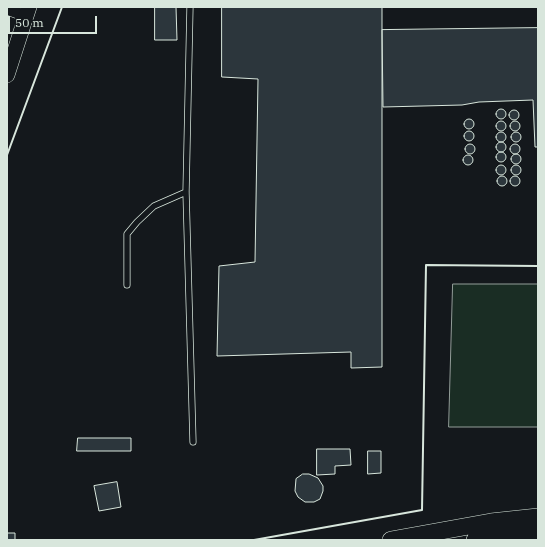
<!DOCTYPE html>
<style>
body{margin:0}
#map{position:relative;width:545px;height:547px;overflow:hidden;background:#14181c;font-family:"IBM Plex Serif",serif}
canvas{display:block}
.frame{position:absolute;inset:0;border:8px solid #d8e6dc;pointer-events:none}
.scale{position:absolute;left:8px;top:16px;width:89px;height:18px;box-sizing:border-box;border:2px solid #d8e6dc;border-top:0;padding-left:5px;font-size:12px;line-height:14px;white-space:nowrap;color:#d8e6dc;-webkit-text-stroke:3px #14181c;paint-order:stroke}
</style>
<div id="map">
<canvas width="545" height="547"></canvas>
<div class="frame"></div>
<div class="scale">50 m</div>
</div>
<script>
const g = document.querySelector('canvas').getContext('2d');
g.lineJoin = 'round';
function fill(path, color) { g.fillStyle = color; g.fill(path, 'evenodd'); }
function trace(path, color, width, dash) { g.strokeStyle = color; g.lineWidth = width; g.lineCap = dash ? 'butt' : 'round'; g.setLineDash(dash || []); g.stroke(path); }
const green = new Path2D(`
 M453 284H538V427H449Z`);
const building = new Path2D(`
 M155 7H176L177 40H155Z
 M222 7H382V367L351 368V352L217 356 219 266 255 262 258 79 222 77Z
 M538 28V147H535L533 100 479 102 462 105 383 107 382 30Z
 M496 114a5 5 0 1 1 10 0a5 5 0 1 1-10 0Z
 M509 115a5 5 0 1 1 10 0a5 5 0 1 1-10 0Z
 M464 124a5 5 0 1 1 10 0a5 5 0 1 1-10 0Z
 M510 126a5 5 0 1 1 10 0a5 5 0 1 1-10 0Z
 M496 126a5 5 0 1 1 10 0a5 5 0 1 1-10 0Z
 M464 136a5 5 0 1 1 10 0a5 5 0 1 1-10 0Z
 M511 137a5 5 0 1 1 10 0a5 5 0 1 1-10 0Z
 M496 137a5 5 0 1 1 10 0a5 5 0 1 1-10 0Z
 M496 147a5 5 0 1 1 10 0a5 5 0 1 1-10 0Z
 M510 149a5 5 0 1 1 10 0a5 5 0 1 1-10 0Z
 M465 149a5 5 0 1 1 10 0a5 5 0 1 1-10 0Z
 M496 157a5 5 0 1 1 10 0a5 5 0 1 1-10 0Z
 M511 159a5 5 0 1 1 10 0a5 5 0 1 1-10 0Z
 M463 160a5 5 0 1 1 10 0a5 5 0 1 1-10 0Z
 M496 170a5 5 0 1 1 10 0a5 5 0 1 1-10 0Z
 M511 170a5 5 0 1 1 10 0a5 5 0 1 1-10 0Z
 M497 181a5 5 0 1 1 10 0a5 5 0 1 1-10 0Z
 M510 181a5 5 0 1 1 10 0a5 5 0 1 1-10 0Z
 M78 438H131V451H77Z
 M317 449H350L351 465 335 466V474L317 475Z
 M368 451H381V473L368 474Z
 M303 474H309L318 478 323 486V491L320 499 314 502H305L298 497 295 491 296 479Z
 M117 482 121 507 99 511 94 486Z
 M7 533H15V540H7Z`);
const service = new Path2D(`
 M190 7 186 192 193 442
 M127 285V234L137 222 154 206 186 192`);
const minor = new Path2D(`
 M7 9 26 16`);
const secondary = new Path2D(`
 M7 75 29 7`);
const primary = new Path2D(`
 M391 540 491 522 538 517
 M475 540 538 531`);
const wall = new Path2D(`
 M7 155 62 7
 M254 540 422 510 426 265 538 266`);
fill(green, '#1a2d24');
trace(green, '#939e99', 1);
fill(building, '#2c363c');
trace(building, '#d8e6dc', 1);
trace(service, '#d8e6dc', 7);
trace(minor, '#d8e6dc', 12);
trace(secondary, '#d8e6dc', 16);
trace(primary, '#d8e6dc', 18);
trace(service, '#14181c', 5.5);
trace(minor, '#14181c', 11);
trace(secondary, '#14181c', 15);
trace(primary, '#14181c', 17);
trace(wall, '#d8e6dc', 2);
</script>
